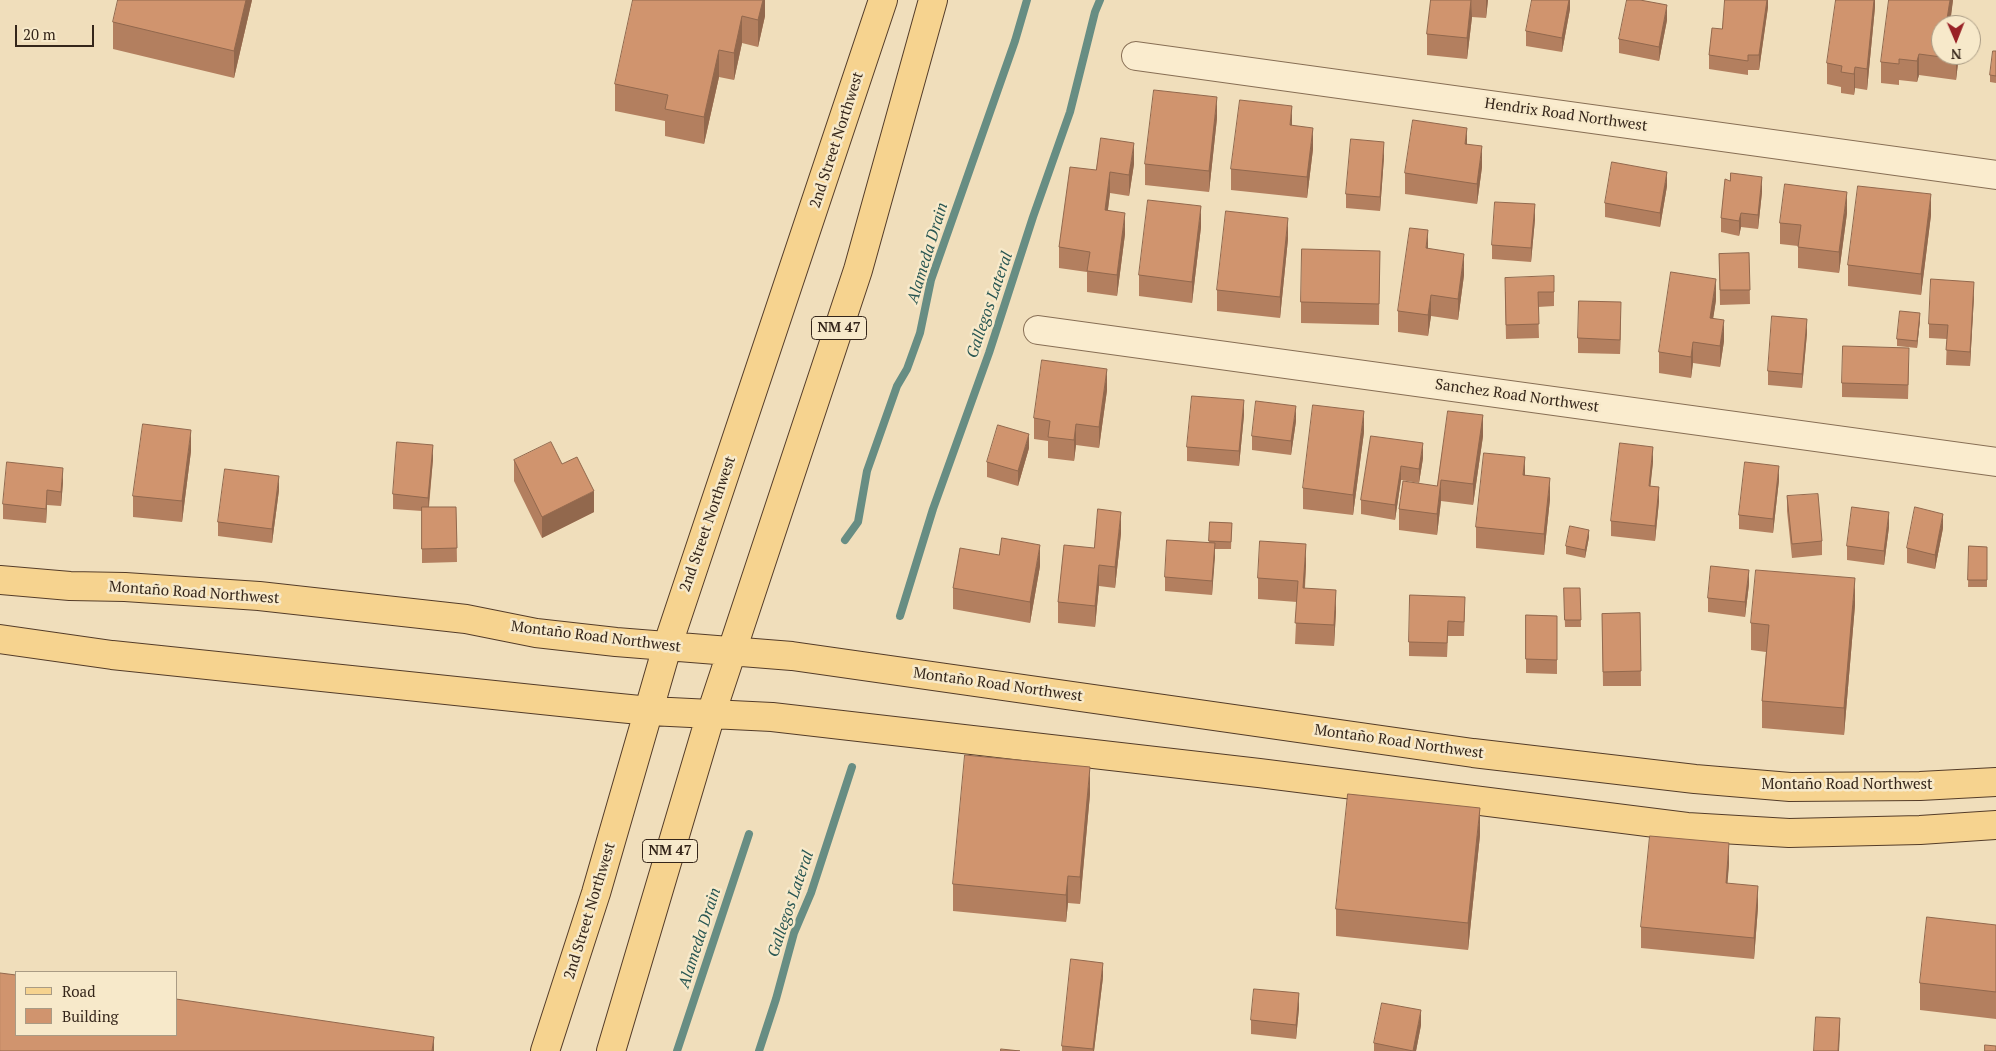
<!DOCTYPE html>
<meta charset="utf-8">
<style>
body{margin:0}
#map{position:relative;width:1996px;height:1051px;overflow:hidden;background:#f0debb;font-family:"PT Serif",serif}
canvas{display:block}
.legend{position:absolute;left:15px;top:971px;width:162px;height:65px;box-sizing:border-box;background:#f7e9ca;border:1px solid #a99b84;margin:0;padding:6px 9px;list-style:none;font-size:15px;color:#35261a}
.legend li{display:flex;align-items:center;gap:10px;height:25px}
.legend b{width:25px;border:1px solid #a99b84}
.north{position:absolute;left:1931px;top:15px;width:50px;height:50px;box-sizing:border-box;background:#f7e9ca;border:1px solid #a99b84;border-radius:50%;rotate:179deg;font-size:14px;font-weight:700;line-height:20px;text-align:center;color:#35261a}
.north::after{content:'';display:block;margin:auto;width:18px;height:22px;background:#992226;clip-path:polygon(50% 0,100% 100%,50% 72%,0 100%)}
.scale{position:absolute;left:15px;top:25px;width:79px;height:22px;box-sizing:border-box;border:2px solid #35261a;border-top:0;padding-left:6px;font-size:15px;line-height:18px;white-space:nowrap;color:#35261a;-webkit-text-stroke:4px #f7e9ca;paint-order:stroke}
</style>
<div id="map">
<canvas width="1996" height="1051"></canvas>
<ul class="legend">
<li><b style="height:6px;background:#f6d38f"></b>Road</li>
<li><b style="height:14px;background:#d0946e"></b>Building</li>
</ul>
<div class="north">N</div>
<div class="scale">20 m</div>
</div>
<script>
const g = document.querySelector('canvas').getContext('2d');
g.lineJoin = 'round';
function trace(path, color, width, dash) { g.strokeStyle = color; g.lineWidth = width; g.lineCap = dash ? 'butt' : 'round'; g.setLineDash(dash || []); g.stroke(path); }
function fill(path, color) { g.fillStyle = color; g.fill(path, 'evenodd'); }
function write(font, color, halo, rows, align = 'center') {
  g.font = font + ' "PT Serif",serif'; g.lineWidth = 5; g.setLineDash([]); g.textBaseline = 'middle'; g.strokeStyle = halo; g.fillStyle = color; for (const [text, x, y, turn = 0] of rows) {
    g.save(); g.translate(x, y); g.rotate((+turn || 0) * Math.PI / 180); g.textAlign = isNaN(turn) ? turn : align; if (halo) g.strokeText(text, 0, 0); g.fillText(text, 0, 0); g.restore();
  }
}
const stream = new Path2D(`
 M845 540 858 522 867 471 897 386 907 369 920 333 931 280 1015 41 1027 0
 M900 616 933 509 989 353 1033 217 1070 112 1095 12 1100 0
 M677 1051 749 834
 M759 1051 776 999 794 933 811 893 852 767`);
const minor = new Path2D(`
 M1136 56 1996 175
 M1038 330 1996 462`);
const major = new Path2D(`
 M0 580 70 586 125 587 259 596 466 619 536 633 616 642 792 656 1473 753 1695 779 1790 787 1920 786 1996 782
 M0 639 112 655 599 706 650 711 772 717 1259 773 1687 827 1789 833 1920 830 1996 825
 M545 1051 596 893 667 647 883 0
 M611 1051 711 714 858 270 933 0`);
const wall = new Path2D(`
 M252 0 234 78 113 49V22Z
 M765 0V16L758 47 742 43 734 80 719 77 704 144 665 136V121L615 111V84Z
 M1431 0H1488L1486 18 1472 17 1467 59 1427 55V34Z
 M1570 0V9L1562 52 1526 46V31Z
 M1768 0V7L1759 70H1748V75L1709 69V55L1722 29Z
 M1875 0V7L1867 90 1855 88 1854 95 1841 93V87L1827 84V63Z
 M1953 0 1950 20 1961 25 1959 55 1956 80 1919 75 1917 82 1899 80V85L1881 83V62Z
 M1667 20 1659 61 1619 53V39Z
 M1996 51V83L1990 82V75Z
 M1217 118 1209 192 1145 185V164Z
 M1467 144 1482 167 1477 204 1405 194V173Z
 M1313 149 1307 198 1231 190V169Z
 M1384 157 1380 211 1346 208V194Z
 M1134 164 1129 196 1110 193 1108 210 1125 234 1117 296 1087 292V272L1059 268V247L1096 170Z
 M1667 186 1660 227 1605 217V203Z
 M1762 192 1758 229 1741 227 1739 236 1721 232V218Z
 M1847 213 1839 273 1798 268V246L1780 244V223Z
 M1931 215 1921 295 1848 286V265Z
 M1535 219 1531 262 1492 259V245Z
 M1201 227 1192 303 1139 296V275Z
 M1288 239 1280 318 1217 311V290Z
 M1428 249 1464 275 1458 320 1431 316 1428 336 1398 332V311Z
 M1380 251 1379 325 1301 323V302Z
 M1749 253 1750 304 1720 305 1719 254Z
 M1505 292H1554V306L1538 307 1539 338 1506 339Z
 M1974 296 1970 366 1946 365 1947 339 1929 338V324Z
 M1716 300 1713 318 1724 341 1720 367 1693 363 1691 378 1659 373V352Z
 M1621 316 1620 354 1578 353V338Z
 M1920 320 1917 348 1897 346V339Z
 M1807 333 1802 388 1768 385V371Z
 M1909 363 1908 399 1842 397V383Z
 M1107 390 1099 448 1076 445 1074 461 1048 458V441L1034 439V418Z
 M1244 415 1239 466 1187 461V447Z
 M1483 415V436L1473 505 1441 501 1437 535 1399 530V509L1437 486Z
 M1296 421 1291 455 1252 450V436Z
 M1364 432 1353 515 1303 509V488Z
 M1371 436 1423 458 1419 483 1401 480 1395 520 1361 514V500Z
 M1029 448 1018 486 987 477V462Z
 M191 451 182 522 133 517V496Z
 M433 459 429 507H456L457 562 422 563V511L393 509V494Z
 M514 460 562 464 594 512 542 538 514 481Z
 M1653 462 1650 486 1659 501 1655 541 1611 536V521Z
 M1525 475 1550 499 1544 555 1476 548V527Z
 M1779 480 1773 533 1739 529V515Z
 M63 482 61 506 47 505 46 523 3 519V504Z
 M279 490 272 543 218 536V522Z
 M1787 496 1822 541V555L1792 558 1787 511Z
 M1210 522 1232 523 1231 549H1215L1212 595 1165 591V577L1209 543Z
 M1889 527 1884 565 1847 560V546Z
 M1943 528 1935 569 1907 563V548Z
 M1121 533 1115 588 1099 586 1095 627 1058 623V602L1094 548Z
 M1589 537 1585 558 1566 554V546Z
 M1969 546 1987 547V587H1968Z
 M1306 565 1305 588 1336 611 1334 646 1295 644 1297 602 1258 599V578Z
 M1040 566 1030 623 953 609V588Z
 M1749 584 1745 617 1708 612V598Z
 M1564 588H1580L1581 627H1565Z
 M1855 605 1844 735 1762 728V701L1766 652 1751 650V623Z
 M1465 611 1464 636H1448L1447 657 1409 656V642Z
 M1640 613 1641 686H1603L1602 614Z
 M1526 615 1557 616V674L1526 673Z
 M1090 794 1080 904 1068 903 1066 922 953 911V884Z
 M1480 835 1468 950 1336 936V909Z
 M1729 864 1727 883 1758 907 1754 959 1641 948V927Z
 M1996 925V1019L1920 1010V983Z
 M1103 977 1094 1051H1062V1046Z
 M1299 1008 1296 1039 1251 1034V1020Z
 M1421 1025 1416 1051H1374V1043Z`);
const shadedWall = new Path2D(`
 M246 0H252L234 78V51Z
 M763 0H765V16L758 47V20Z
 M1471 0 1472 17 1467 59V38Z
 M1486 0H1488L1486 18Z
 M1569 0H1570V9L1562 52V38Z
 M1767 0H1768V7L1759 70V55Z
 M1874 0H1875V7L1867 90V69Z
 M1950 0H1953L1950 25 1947 19Z
 M1667 5V20L1659 61V47Z
 M742 16V43L734 80V53Z
 M719 50V77L704 144V117Z
 M1919 54V75L1917 82V61Z
 M1956 55H1959L1956 80Z
 M1855 67V88L1854 95V74Z
 M1217 97V118L1209 192V171Z
 M1292 106V127L1290 125Z
 M1313 128V149L1307 198V177Z
 M1467 128V149L1465 144Z
 M1384 142V157L1380 211V197Z
 M1134 143V164L1129 196V175Z
 M1482 146V167L1477 204V184Z
 M1110 172V193L1105 231V210Z
 M1667 172V186L1660 227V213Z
 M1762 177V192L1758 229V215Z
 M1847 192V213L1839 273V252Z
 M1931 194V215L1921 295V274Z
 M1535 204V219L1531 262V248Z
 M1201 206V227L1192 303V282Z
 M1125 213V234L1117 296V275Z
 M1741 213V227L1739 236V221Z
 M1288 218V239L1280 318V297Z
 M1428 230V251L1426 248Z
 M1464 254V275L1458 320V299Z
 M1716 279V300L1710 339V318Z
 M1974 282V296L1970 366V352Z
 M1431 295V316L1428 336V315Z
 M1621 302V316L1620 354V340Z
 M1920 313V320L1917 348V341Z
 M1807 319V333L1802 388V374Z
 M1724 320V341L1720 367V346Z
 M1693 342V363L1691 378V357Z
 M1107 369V390L1099 448V427Z
 M1244 400V415L1239 466V451Z
 M1296 406V421L1291 455V441Z
 M1364 411V432L1353 515V495Z
 M1483 415V436L1473 505V484Z
 M1076 424V445L1074 461V440Z
 M191 430V451L182 522V501Z
 M1029 434V448L1018 486V471Z
 M1423 443V458L1419 483V469Z
 M433 445V459L428 512V498Z
 M1653 447V462L1649 500V486Z
 M1525 457V478L1523 475Z
 M1401 466V480L1395 520V505Z
 M1779 466V480L1773 533V519Z
 M63 468V482L61 506V492Z
 M279 476V490L272 543V529Z
 M1550 478V499L1544 555V534Z
 M1441 480V501L1437 535V514Z
 M1659 487V501L1655 541V526Z
 M47 490V505L46 523V509Z
 M594 491V512L542 538V517Z
 M1121 512V533L1115 588V567Z
 M1889 512V527L1884 565V551Z
 M1943 514V528L1935 569V555Z
 M1589 530V537L1585 558V550Z
 M1215 543V557L1212 595V581Z
 M1306 544V565L1303 609V588Z
 M1040 545V566L1030 623V602Z
 M1099 565V586L1095 627V606Z
 M1749 570V584L1745 617V602Z
 M1855 578V605L1844 735V708Z
 M1336 590V611L1334 646V625Z
 M1090 767V794L1080 904V877Z
 M1480 808V835L1468 950V923Z
 M1729 843V864L1726 904V883Z
 M1068 876V903L1066 922V895Z
 M1758 886V907L1754 959V938Z
 M1103 963V977L1094 1051H1093Z
 M1299 993V1008L1296 1039V1025Z
 M1421 1010V1025L1416 1051H1413Z
 M1840 1018V1032L1839 1051H1838Z
 M434 1037V1051H432Z`);
const building = new Path2D(`
 M118 0H246L234 51 113 22Z
 M633 0H763L758 20 742 16 734 53 719 50 704 117 665 109 668 95 615 84Z
 M1431 0H1471L1467 38 1427 34Z
 M1532 0H1569L1562 38 1526 31Z
 M1627 0H1640L1667 5 1659 47 1619 39Z
 M1725 0H1767L1759 55H1748V61L1709 55 1712 28 1722 29Z
 M1836 0H1874L1867 69 1855 67 1854 74 1841 72 1842 66 1827 63Z
 M1889 0H1950L1947 19 1961 21 1960 25H1941V55H1956V59L1919 54 1917 61 1899 59V64L1881 62Z
 M1993 51H1996V76L1990 75Z
 M1154 90 1217 97 1209 171 1145 164Z
 M1240 100 1292 106 1290 125 1313 128 1307 177 1231 169Z
 M1413 120 1467 128 1465 144 1482 146 1477 184 1405 173Z
 M1101 138 1134 143 1129 175 1110 172 1105 210 1125 213 1117 275 1087 271 1090 252 1059 247 1070 167 1096 170Z
 M1351 139 1384 142 1380 197 1346 194Z
 M1612 162 1667 172 1660 213 1605 203Z
 M1731 173 1762 177 1758 215 1741 213 1739 221 1721 218 1725 179 1730 181Z
 M1785 184 1847 192 1839 252 1798 247 1801 225 1780 223Z
 M1858 186 1931 194 1921 274 1848 265Z
 M1148 200 1201 206 1192 282 1139 275Z
 M1495 202 1535 204 1531 248 1492 245Z
 M1226 211 1288 218 1280 297 1217 290Z
 M1410 228 1428 230 1426 248 1464 254 1458 299 1431 295 1428 315 1398 311Z
 M1302 249 1380 251 1379 304 1301 302Z
 M1749 253 1750 290H1720L1719 254Z
 M1671 272 1716 279 1710 318 1724 320 1720 346 1693 342 1691 357 1659 352Z
 M1554 276V292H1538L1539 324 1506 325 1505 278Z
 M1931 279 1974 282 1970 352 1946 350 1948 325 1929 324Z
 M1579 301 1621 302 1620 340 1578 338Z
 M1900 311 1920 313 1917 341 1897 339Z
 M1772 316 1807 319 1802 374 1768 371Z
 M1843 346 1909 348 1908 385 1842 383Z
 M1042 360 1107 369 1099 427 1076 424 1074 440 1048 437 1050 421 1034 418Z
 M1192 396 1244 400 1239 451 1187 447Z
 M1256 401 1296 406 1291 441 1252 436Z
 M1313 405 1364 411 1353 495 1303 488Z
 M1448 411 1483 415 1473 484 1441 480 1437 514 1399 509 1403 481 1437 486Z
 M143 424 191 430 182 501 133 496Z
 M998 425 1029 434 1018 471 987 462Z
 M1371 436 1423 443 1419 469 1401 466 1395 505 1361 500Z
 M397 442 433 445 428 498 393 494Z
 M551 442 562 464 577 457 594 491 542 517 514 460Z
 M1620 443 1653 447 1649 486 1659 487 1655 526 1611 521Z
 M1484 453 1525 457 1523 475 1550 478 1544 534 1476 527Z
 M7 462 63 468 61 492 47 490 46 509 3 504Z
 M1745 462 1779 466 1773 519 1739 515Z
 M225 469 279 476 272 529 218 522Z
 M1818 494 1822 541 1792 544 1787 496Z
 M422 507H456L457 548 422 549Z
 M1852 507 1889 512 1884 551 1847 546Z
 M1915 507 1943 514 1935 555 1907 548Z
 M1098 509 1121 512 1115 567 1099 565 1095 606 1058 602 1064 545 1094 548Z
 M1210 522 1232 523 1231 542 1209 541Z
 M1570 526 1589 530 1585 550 1566 546Z
 M1002 538 1040 545 1030 602 953 588 960 548 999 555Z
 M1167 540 1215 543 1212 581 1165 577Z
 M1260 541 1306 544 1303 588 1336 590 1334 625 1295 623 1298 581 1258 578Z
 M1969 546 1987 547V580H1968Z
 M1711 566 1749 570 1745 602 1708 598Z
 M1756 570 1855 578 1844 708 1762 701 1769 625 1751 623Z
 M1564 588H1580L1581 620H1565Z
 M1410 595 1465 597 1464 622 1448 621 1447 643 1409 642Z
 M1640 613 1641 671 1603 672 1602 614Z
 M1526 615 1557 616V660L1526 659Z
 M965 755 1090 767 1080 877 1068 876 1066 895 953 884Z
 M1348 794 1480 808 1468 923 1336 909Z
 M1650 836 1729 843 1726 883 1758 886 1754 938 1641 927Z
 M1927 917 1996 925V992L1920 983Z
 M1071 959 1103 963 1093 1049 1062 1046Z
 M0 973 16 975V1035H176V999L434 1037 432 1051H0Z
 M1254 989 1299 993 1296 1025 1251 1020Z
 M1382 1003 1421 1010 1413 1051 1374 1043Z
 M1816 1017 1840 1018 1838 1051H1814Z
 M1985 1045 1996 1046V1051H1985Z
 M1001 1049 1020 1051H1001Z`);
const shields = [
 [839,328,55],
 [670,851,55]
];
const shieldNames = [
 ["NM 47",839,328],
 ["NM 47",670,851]
];
const streetNames = [
 ["Hendrix Road Northwest",1566,115,8],
 ["2nd Street Northwest",837,140,-72],
 ["Sanchez Road Northwest",1517,396,8],
 ["2nd Street Northwest",708,524,-71],
 ["Montaño Road Northwest",194,593,4],
 ["Montaño Road Northwest",596,637,7],
 ["Montaño Road Northwest",998,685,8],
 ["Montaño Road Northwest",1399,742,8],
 ["Montaño Road Northwest",1847,785],
 ["2nd Street Northwest",590,911,-73]
];
const waterNames = [
 ["Alameda Drain",928,253,-73],
 ["Gallegos Lateral",990,305,-71],
 ["Gallegos Lateral",791,904,-71],
 ["Alameda Drain",700,938,-72]
];
trace(stream, '#678d83', 8);
trace(minor, '#876e54', 30);
trace(major, '#543c29', 30);
trace(minor, '#faecce', 28);
trace(major, '#f6d38f', 28);
fill(wall, '#b37f5f');
fill(shadedWall, '#92684d');
fill(building, '#d0946e');
trace(building, '#92684d', 1);
for (const [x, y, w] of shields) { const box = new Path2D(); box.roundRect(x - w / 2, y - 11.5, w, 23, 4); g.fillStyle = '#f7e9ca'; g.fill(box); trace(box, '#35261a', 1); }
write('bold 14px', '#35261a', null, shieldNames);
write('15px', '#35261a', '#f7e9ca', streetNames);
write('italic 16px', '#285652', '#f7e9ca', waterNames);
</script>
